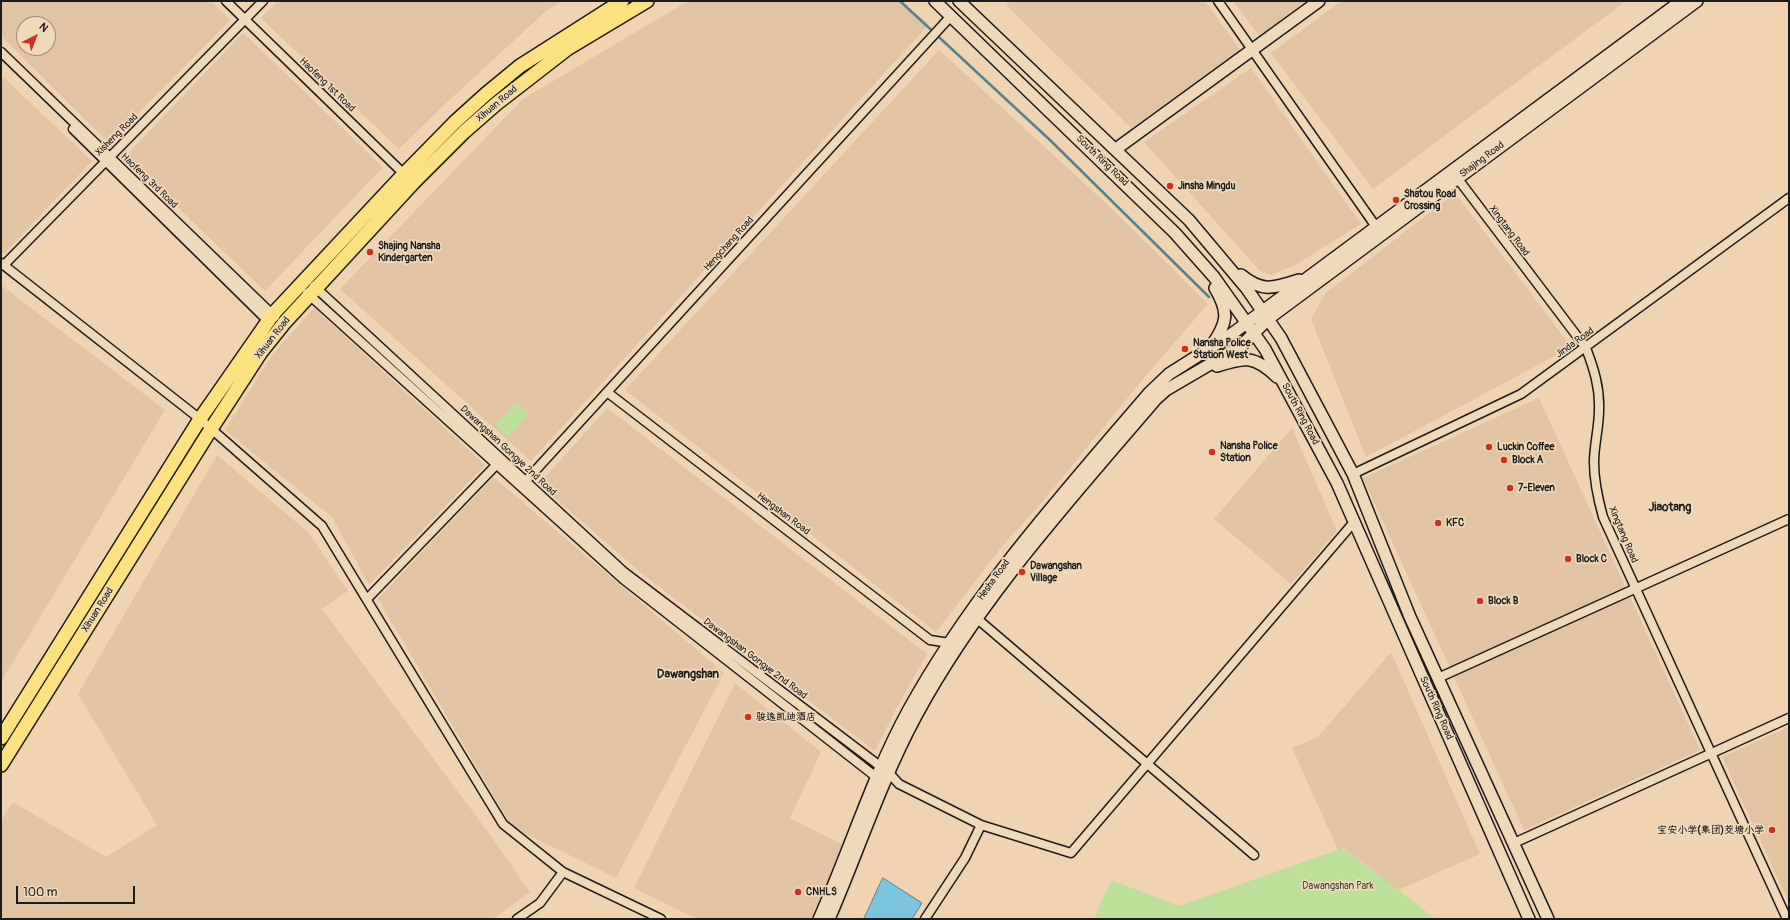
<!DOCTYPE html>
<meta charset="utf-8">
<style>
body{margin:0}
#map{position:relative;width:1790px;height:920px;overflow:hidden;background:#f0d3b1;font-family:Pangolin,sans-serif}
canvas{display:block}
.frame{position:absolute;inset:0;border:2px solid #1c1c1c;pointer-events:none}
.north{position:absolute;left:16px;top:16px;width:40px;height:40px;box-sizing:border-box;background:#f0d9b8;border:1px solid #9b8d7a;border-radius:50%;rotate:42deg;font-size:11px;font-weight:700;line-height:16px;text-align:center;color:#1c1c1c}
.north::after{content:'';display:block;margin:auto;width:14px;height:18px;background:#c8321e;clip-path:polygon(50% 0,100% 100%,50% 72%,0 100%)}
.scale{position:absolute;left:16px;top:886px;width:119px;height:18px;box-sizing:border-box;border:2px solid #1c1c1c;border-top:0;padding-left:5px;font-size:12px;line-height:14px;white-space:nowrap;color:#1c1c1c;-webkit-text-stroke:3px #f0d9b8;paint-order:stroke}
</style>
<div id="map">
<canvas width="1790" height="920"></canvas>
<div class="frame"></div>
<div class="north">N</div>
<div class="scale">100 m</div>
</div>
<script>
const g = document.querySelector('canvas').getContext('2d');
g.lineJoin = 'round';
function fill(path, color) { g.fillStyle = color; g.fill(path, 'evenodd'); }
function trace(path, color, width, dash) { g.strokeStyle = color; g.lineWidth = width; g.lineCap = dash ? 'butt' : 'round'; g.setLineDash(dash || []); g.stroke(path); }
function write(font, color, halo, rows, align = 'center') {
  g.font = font + ' Pangolin,"LXGW WenKai TC",sans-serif'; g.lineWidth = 3.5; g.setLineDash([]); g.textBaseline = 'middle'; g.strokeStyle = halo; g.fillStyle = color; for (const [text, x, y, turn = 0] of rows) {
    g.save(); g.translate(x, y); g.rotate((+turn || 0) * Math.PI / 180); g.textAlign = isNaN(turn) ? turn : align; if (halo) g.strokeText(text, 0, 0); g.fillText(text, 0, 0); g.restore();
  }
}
const built = new Path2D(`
 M1 1H211L230 20 109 143 1 36ZM24 24H48V48H24Z
 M278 1H562L546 11 443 106 399 149 261 18Z
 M688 1H900L929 24 531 461 340 289 523 99Z
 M1011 1H1205L1240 50 1131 128 1006 5Z
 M1233 1H1306L1259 36Z
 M1341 1H1626L1373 189 1271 53Z
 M243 33 383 167 265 291 125 157Z
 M939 50 1109 206 1208 304 1143 379 1044 500 1004 544 936 632 625 390Z
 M1251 68 1361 224 1295 265 1271 275 1260 271 1144 142Z
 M1 75 92 161 4 254 1 251Z
 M1455 193 1569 344 1568 349 1366 457 1311 319 1326 293Z
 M1 285 165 410 1 682Z
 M314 308 485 465 369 585 332 517 225 430 272 355Z
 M1539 398 1700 750 1524 830 1363 478Z
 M607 408 927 654 897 707 875 751 640 572 539 484Z
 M1292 428 1337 531 1291 584 1214 519Z
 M217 455 309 533 348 591 322 609 488 832 530 892 493 919H7L1 916V821L13 802 106 857 157 825 78 694Z
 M493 477 724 673 616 878 512 827 378 599Z
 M1391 652 1480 854 1398 890 1344 848 1338 850 1292 748 1318 737Z
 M735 683 821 752 790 818 846 846 810 919H697L634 888Z
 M1789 727V903L1722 757Z`);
const green = new Path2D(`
 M516 402 529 413 508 437 495 426Z
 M1343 848 1436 919H1094L1111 880 1179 906Z`);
const water = new Path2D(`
 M883 878 922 903 912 919H864Z`);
const stream = new Path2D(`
 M900 1 1051 141 1209 297`);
const street = new Path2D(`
 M226 1 406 176
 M1218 1 1379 231
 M1 52 275 317
 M73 129 270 323
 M1455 175 1586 348C1594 369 1600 388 1599 410 1599 428 1594 445 1594 462 1594 481 1598 499 1603 517L1787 919
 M1 263 200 419 322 526 503 824 563 872 661 919
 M4 265 263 1
 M314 286 624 572 889 773 899 784 981 825 1071 853 1354 522
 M307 293 623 579 880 780
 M607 392 930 640 950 643
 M1353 474 1521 394 1789 198
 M523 484 951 16
 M367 599 500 461
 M974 616 1254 855
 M1438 678 1789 519
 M1514 843 1789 718
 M517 919 540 903 563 872
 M925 919 965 858 981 825`);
const secondary = new Path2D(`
 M935 1 1175 233 1214 277 1265 349 1337 483 1529 919
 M959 1 1189 220 1247 289 1281 338 1353 474 1410 617 1548 919
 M1116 149 1319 1
 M1241 275C1263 293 1274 288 1299 280
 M1212 345C1228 322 1229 312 1215 288
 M1217 366C1245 357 1254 355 1277 377
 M819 919C850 850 872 777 908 711 972 594 1063 494 1149 393L1169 374 1229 336 1681 1
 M829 919C858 852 881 781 916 716 979 599 1070 500 1156 399L1166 390 1241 346 1268 319 1697 1`);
const primary = new Path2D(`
 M1 738 200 419 273 314 404 174 455 122 486 94 520 66 622 1
 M1 765 211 429 261 352 285 322 413 183 464 132 496 104 567 49 647 1`);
const markers = [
 [1170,186,4,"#c8321e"],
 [1396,200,4,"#c8321e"],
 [370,252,4,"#c8321e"],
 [1185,349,4,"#c8321e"],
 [1489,447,4,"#c8321e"],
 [1212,452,4,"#c8321e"],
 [1504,460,4,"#c8321e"],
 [1510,488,4,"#c8321e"],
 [1438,523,4,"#c8321e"],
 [1568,559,4,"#c8321e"],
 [1022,572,4,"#c8321e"],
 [1480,601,4,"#c8321e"],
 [748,717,4,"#c8321e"],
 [1772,830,4,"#c8321e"],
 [798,892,4,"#c8321e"]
];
const streetNames = [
 ["Haofeng 1st Road",327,85,44],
 ["Xihuan Road",497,104,-40],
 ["Xisheng Road",117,135,-45],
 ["Shajing Road",1482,160,-37],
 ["South Ring Road",1102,161,44],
 ["Haofeng 3rd Road",149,181,44],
 ["Xingtang Road",1509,231,53],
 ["Hengchang Road",729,244,-48],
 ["Xihuan Road",273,338,-52],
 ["Jinda Road",1575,343,-36],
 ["South Ring Road",1300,414,62],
 ["Dawangshan Gongye 2nd Road",508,451,43],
 ["Hengshan Road",783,514,37],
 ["Xingtang Road",1623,535,67],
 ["Hesha Road",994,580,-54],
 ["Xihuan Road",98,610,-58],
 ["Dawangshan Gongye 2nd Road",755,659,37],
 ["South Ring Road",1436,708,66]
];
const poiNames = [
 ["Jinsha Mingdu",1178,186],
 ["Shatou Road",1404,194],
 ["Crossing",1404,206],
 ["Shajing Nansha",378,246],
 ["Kindergarten",378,258],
 ["Nansha Police",1193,343],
 ["Station West",1193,355],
 ["Nansha Police",1220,446],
 ["Station",1220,458],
 ["Luckin Coffee",1497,447],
 ["Block A",1512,460],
 ["7-Eleven",1518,488],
 ["KFC",1446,523],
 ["Block C",1576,559],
 ["Dawangshan",1030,566],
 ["Village",1030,578],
 ["Block B",1488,601],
 ["骏逸凯迪酒店",756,717],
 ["宝安小学(集团)茭塘小学",1764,830,"right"],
 ["CNHLS",806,892]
];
const parkNames = [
 ["Dawangshan Park",1338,886]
];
const quarterNames = [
 ["Jiaotang",1670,508],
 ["Dawangshan",688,675]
];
fill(built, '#e2c4a3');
fill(green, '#bce09a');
fill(water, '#7cc6dd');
trace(water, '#568290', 1);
trace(stream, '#568290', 2.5);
trace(street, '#1c1c1c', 11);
trace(secondary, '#1c1c1c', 14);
trace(primary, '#1c1c1c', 16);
trace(street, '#f0d9b8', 8);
trace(secondary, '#f0d9b8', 11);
trace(primary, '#fbe180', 13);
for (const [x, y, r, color] of markers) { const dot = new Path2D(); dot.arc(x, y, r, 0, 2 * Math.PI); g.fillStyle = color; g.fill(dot); trace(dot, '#f0d9b8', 1.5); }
write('10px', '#1c1c1c', '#f0d9b8', streetNames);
write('bold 10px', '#1c1c1c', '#f0d9b8', poiNames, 'left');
write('10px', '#3c4335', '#f0d9b8', parkNames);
write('bold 12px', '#1c1c1c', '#f0d9b8', quarterNames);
</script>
